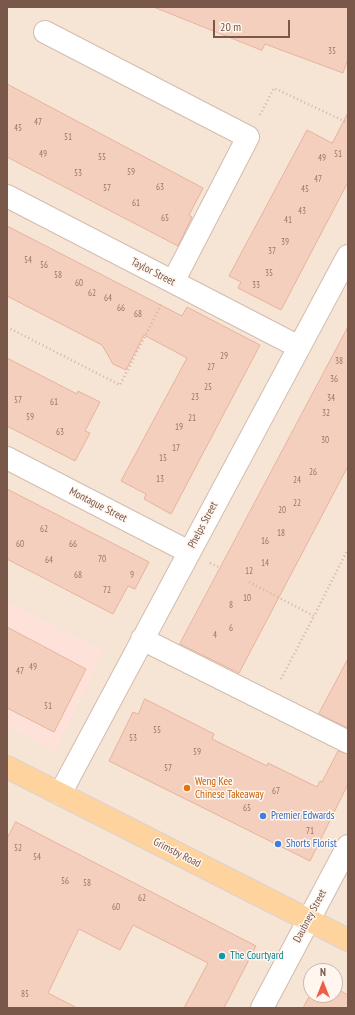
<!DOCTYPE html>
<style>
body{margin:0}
#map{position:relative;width:355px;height:1015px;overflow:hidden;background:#fef3e7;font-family:"PT Sans Narrow",sans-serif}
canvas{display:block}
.frame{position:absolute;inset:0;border:8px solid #795749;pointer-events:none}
.north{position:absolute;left:303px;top:963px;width:40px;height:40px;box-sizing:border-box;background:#fff7ef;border:1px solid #c9b7ad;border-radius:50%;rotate:0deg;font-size:11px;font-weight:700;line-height:16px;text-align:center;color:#795749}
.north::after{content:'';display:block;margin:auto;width:14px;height:18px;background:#ee5e46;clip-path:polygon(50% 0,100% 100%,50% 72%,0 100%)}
.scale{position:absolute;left:213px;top:20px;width:77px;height:18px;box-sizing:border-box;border:2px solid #795749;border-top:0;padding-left:5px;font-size:12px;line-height:14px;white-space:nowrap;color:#795749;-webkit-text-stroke:3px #fff7ef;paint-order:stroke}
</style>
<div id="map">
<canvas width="355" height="1015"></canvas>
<div class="frame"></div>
<div class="north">N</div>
<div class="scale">20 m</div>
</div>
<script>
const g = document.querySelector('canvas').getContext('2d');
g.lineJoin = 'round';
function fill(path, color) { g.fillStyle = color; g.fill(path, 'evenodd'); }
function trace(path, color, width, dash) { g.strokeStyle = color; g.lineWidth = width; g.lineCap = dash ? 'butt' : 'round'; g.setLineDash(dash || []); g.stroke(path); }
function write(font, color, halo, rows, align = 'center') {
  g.font = font + ' "PT Sans Narrow",sans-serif'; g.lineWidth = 3; g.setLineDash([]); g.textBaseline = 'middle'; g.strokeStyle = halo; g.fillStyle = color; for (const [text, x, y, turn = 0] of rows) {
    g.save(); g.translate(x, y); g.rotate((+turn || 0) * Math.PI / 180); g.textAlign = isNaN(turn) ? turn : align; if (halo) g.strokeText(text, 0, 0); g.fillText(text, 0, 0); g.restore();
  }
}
const residential = new Path2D(`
 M7 7H348V1008H7ZM311 971H335V995H311Z`);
const commercial = new Path2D(`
 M7 602 103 651 55 752 7 726Z`);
const building = new Path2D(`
 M154 7H348V59L343 73 265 44 262 50Z
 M7 84 203 188 189 215 192 217 178 246 7 157Z
 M348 113V182L281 310 238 288 241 282 229 276 307 130 332 143Z
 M7 226 182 316 187 307 260 345 171 514 144 499 146 494 121 481 187 358 144 335 126 370 113 364 102 345 7 296Z
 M348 327V466L239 673 180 644Z
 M7 358 77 394 78 391 100 402 85 431 90 433 75 461 7 426Z
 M7 489 149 562 135 589 128 586 113 614 7 559Z
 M7 627 86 669 54 732 7 708Z
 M348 659V728L319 714Z
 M145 699 214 734 212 739 267 766 268 763 317 787 320 781 322 782 338 751 348 754V784L310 861 109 761 133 712 138 714Z
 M16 822 256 946 224 1008H184L208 963 133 925 120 950 79 929 48 993 77 1008H7V839Z
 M335 988 348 995V1008H303L311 993V995H335Z`);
const path = new Path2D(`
 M260 115 274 88 348 123
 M7 327 120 385 162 303
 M210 563 221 568
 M249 582 314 616 348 549
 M281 679 314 616`);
const minor = new Path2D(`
 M45 32 248 137 173 282
 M7 196 299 347
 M7 458 189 552
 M142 639 348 742
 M60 794 348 256
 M262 1008 348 846`);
const major = new Path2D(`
 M7 767 348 940`);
const markers = [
 [187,788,4,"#e8710a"],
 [263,816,4,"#3f7fe0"],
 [278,844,4,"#3f7fe0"],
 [222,956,4,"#0f9aa8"]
];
const numberNames = [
 ["35",332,51],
 ["47",38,122],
 ["45",18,128],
 ["51",68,137],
 ["49",43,154],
 ["51",338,154],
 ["55",102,157],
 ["49",322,158],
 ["59",131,172],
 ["53",78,173],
 ["47",318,179],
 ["63",160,187],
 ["57",107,188],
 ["45",305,189],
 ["61",136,203],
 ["43",302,211],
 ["65",165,218],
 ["41",288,220],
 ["39",285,242],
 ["37",272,251],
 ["54",28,260],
 ["56",44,265],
 ["35",269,273],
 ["58",58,275],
 ["60",79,283],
 ["33",256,285],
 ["62",92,293],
 ["64",108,298],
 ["66",121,308],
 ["68",138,314],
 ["29",224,356],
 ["38",339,361],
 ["27",211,367],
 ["36",334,379],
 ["25",208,387],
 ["23",195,397],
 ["34",331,398],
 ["57",18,400],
 ["61",54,402],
 ["32",326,413],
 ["59",30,417],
 ["21",192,418],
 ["19",179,427],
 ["63",60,432],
 ["30",325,440],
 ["17",176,448],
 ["15",163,458],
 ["26",313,472],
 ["13",160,479],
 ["24",297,480],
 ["22",297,503],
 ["20",282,510],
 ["62",44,529],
 ["18",281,533],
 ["16",265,541],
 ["60",20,544],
 ["66",73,544],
 ["70",102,559],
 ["64",49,560],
 ["14",265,563],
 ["12",249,571],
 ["68",78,575],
 ["9",132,575],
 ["72",107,590],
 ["10",247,598],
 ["8",231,605],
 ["6",231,628],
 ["4",215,635],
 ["49",33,667],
 ["47",20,671],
 ["51",48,706],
 ["55",157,730],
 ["53",133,738],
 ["59",197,752],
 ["57",168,768],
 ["67",276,791],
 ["65",247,808],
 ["71",310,831],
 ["52",18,848],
 ["54",37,857],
 ["56",65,881],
 ["58",87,883],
 ["62",142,898],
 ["60",116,907],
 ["85",25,994]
];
const streetNames = [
 ["Taylor Street",153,272,27],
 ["Montague Street",98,505,27],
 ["Phelps Street",203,525,-62],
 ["Grimsby Road",177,853,27],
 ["Daubney Street",310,916,-62]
];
const foodNames = [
 ["Weng Kee",195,782],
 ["Chinese Takeaway",195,795]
];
const shopNames = [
 ["Premier Edwards",271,816],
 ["Shorts Florist",286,844]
];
const cultureNames = [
 ["The Courtyard",230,956]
];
fill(residential, '#f6e4d5');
fill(commercial, '#fee2da');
fill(building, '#f5cfbd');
trace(building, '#e8b39c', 1);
trace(minor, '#d3bcae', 24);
trace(major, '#dcd3d0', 24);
trace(path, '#dab29f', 2.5, [1, 3]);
trace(minor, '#fff', 22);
trace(major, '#ffd39d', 22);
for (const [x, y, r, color] of markers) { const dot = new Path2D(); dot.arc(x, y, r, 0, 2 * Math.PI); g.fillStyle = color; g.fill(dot); trace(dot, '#fff7ef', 1.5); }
write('9px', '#987566', null, numberNames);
write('11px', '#795749', '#fff7ef', streetNames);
write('11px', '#c56008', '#fff7ef', foodNames, 'left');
write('11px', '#366cbe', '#fff7ef', shopNames, 'left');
write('11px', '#0d838f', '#fff7ef', cultureNames, 'left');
</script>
